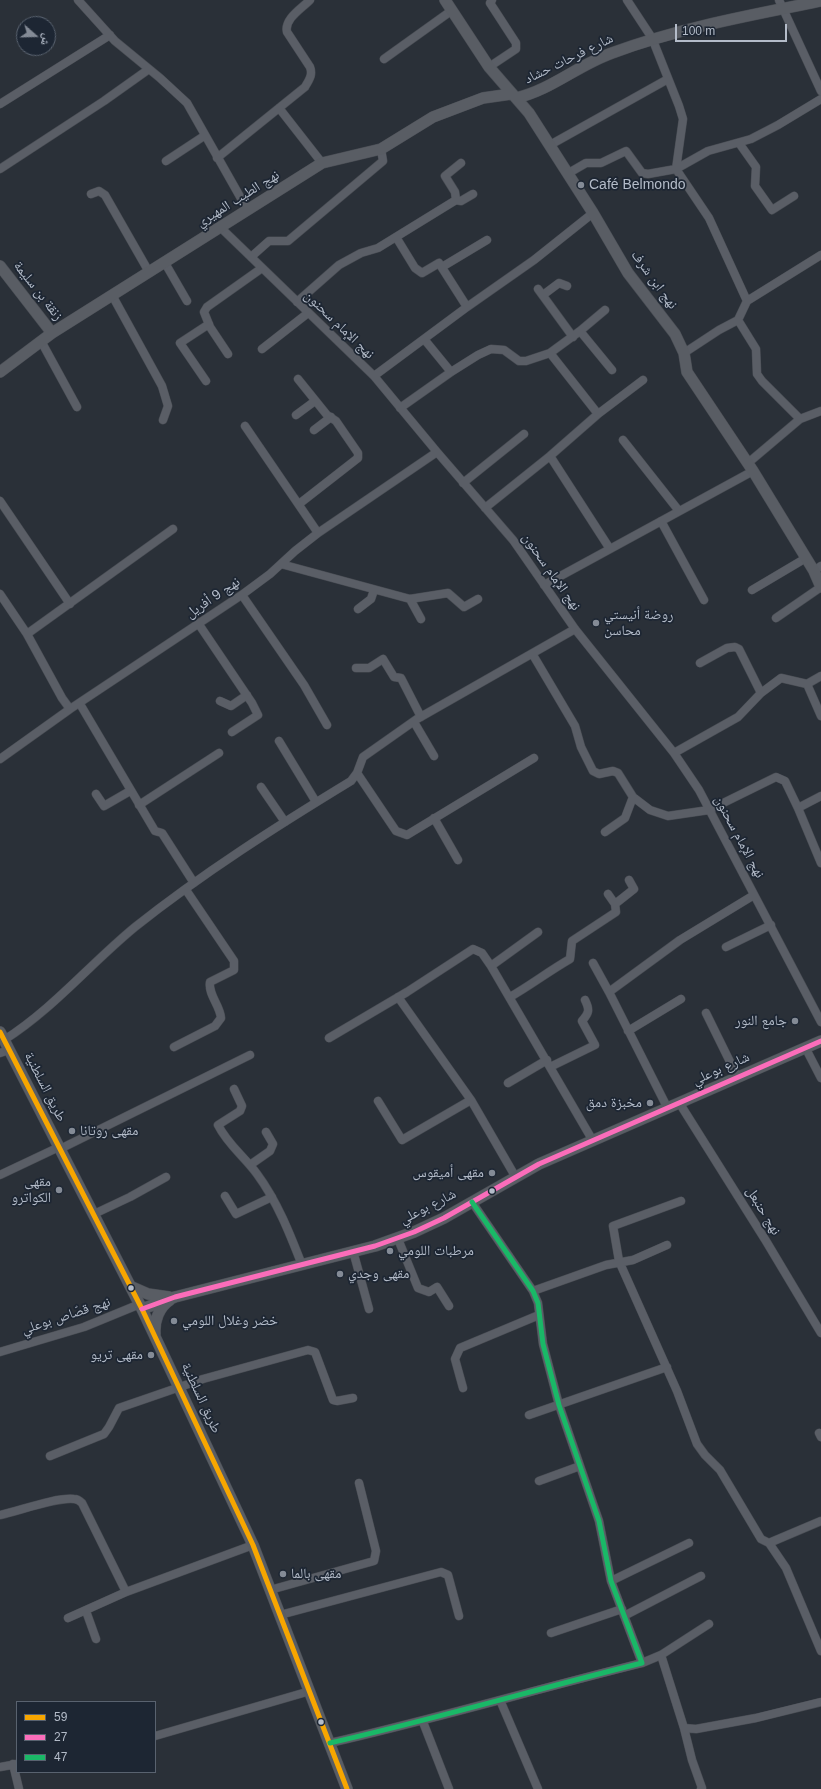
<!DOCTYPE html>
<meta charset="utf-8">
<style>
body{margin:0}
#map{position:relative;width:821px;height:1789px;overflow:hidden;background:#2a3038;font-family:Helvetica,"Noto Naskh Arabic",sans-serif}
canvas{display:block}
.legend{position:absolute;left:16px;top:1701px;width:140px;height:72px;box-sizing:border-box;background:#1d2633;border:1px solid #59626f;margin:0;padding:5px 7px;list-style:none;font-size:12px;color:#b4bcc9}
.legend li{display:flex;align-items:center;gap:8px;height:20px}
.legend b{width:20px;border:1px solid #59626f}
.north{position:absolute;left:16px;top:16px;width:40px;height:40px;box-sizing:border-box;background:#1d2633;border:1px solid #59626f;border-radius:50%;rotate:110deg;font-size:11px;font-weight:700;line-height:16px;text-align:center;color:#b4bcc9}
.north::after{content:'';display:block;margin:auto;width:14px;height:18px;background:#848b96;clip-path:polygon(50% 0,100% 100%,50% 72%,0 100%)}
.scale{position:absolute;left:675px;top:24px;width:112px;height:18px;box-sizing:border-box;border:2px solid #b4bcc9;border-top:0;padding-left:5px;font-size:12px;line-height:14px;white-space:nowrap;color:#b4bcc9;-webkit-text-stroke:3px #1d2633;paint-order:stroke}
</style>
<div id="map">
<canvas width="821" height="1789"></canvas>
<ul class="legend">
<li><b style="height:5px;background:#f7a600"></b>59</li>
<li><b style="height:5px;background:#fb6dba"></b>27</li>
<li><b style="height:5px;background:#1ab867"></b>47</li>
</ul>
<div class="north">ش</div>
<div class="scale">100 m</div>
</div>
<script>
const g = document.querySelector('canvas').getContext('2d');
g.lineJoin = 'round';
function trace(path, color, width, dash) { g.strokeStyle = color; g.lineWidth = width; g.lineCap = dash ? 'butt' : 'round'; g.setLineDash(dash || []); g.stroke(path); }
function write(font, color, halo, rows, align = 'center') {
  g.font = font + ' Helvetica,"Noto Naskh Arabic",sans-serif'; g.lineWidth = 3.5; g.setLineDash([]); g.textBaseline = 'middle'; g.strokeStyle = halo; g.fillStyle = color; for (const [text, x, y, turn = 0] of rows) {
    g.save(); g.translate(x, y); g.rotate((+turn || 0) * Math.PI / 180); g.textAlign = isNaN(turn) ? turn : align; if (halo) g.strokeText(text, 0, 0); g.fillText(text, 0, 0); g.restore();
  }
}
const street = new Path2D(`
 M78 0 115 41 160 78 187 103 247 209
 M627 0 652 38 679 106 683 119 676 169 708 151 751 139 778 125 821 99
 M779 0 821 91
 M384 59 451 11
 M489 67 516 49V43L490 3 492 0
 M0 104 110 35
 M279 108 322 163
 M739 143 756 167 755 186 772 210 794 196
 M550 145 668 79
 M217 158 305 87C309 80 313 75 310 67L287 32C284 19 301 9 310 0
 M166 161 204 136
 M0 169 104 101 149 69
 M567 174 586 163H601L626 151 642 173 648 174 676 169 709 218 747 301
 M91 194 99 191 105 195 149 272
 M456 200 461 201 473 194
 M220 227 374 376 437 452 513 540 575 629 674 753 699 790 821 1022
 M396 237 415 268 422 273 439 263 467 307 534 260 593 213
 M251 257 269 241H288L383 161 381 149
 M165 263 187 301
 M442 267 487 240
 M538 289 573 337
 M112 295 162 386 168 406 163 420
 M543 295 559 283 567 286
 M297 302 339 265 361 253 378 248 456 200 455 192 445 176 461 163
 M738 320 756 349 757 374 762 381 800 419 821 411
 M580 331 605 310
 M424 339 451 372
 M41 341 77 407
 M262 349 308 313
 M684 353 719 330 738 320 747 301 821 255
 M228 354 210 327 204 312 207 307 262 268
 M374 376 467 307
 M298 379 327 415 336 421 358 453V458L299 504
 M206 381 180 343 209 324
 M400 408 451 372 478 355 491 349 504 350 519 361H526L550 353 580 331 612 370
 M598 414 643 380
 M296 415 315 401
 M245 426 318 533
 M314 430 331 417
 M623 440 679 511
 M550 456 610 549
 M748 463 800 419
 M463 483 524 434
 M0 501 70 604
 M485 508 550 456 598 414 550 353
 M661 521 704 600
 M281 564 410 599 448 593 464 607 478 599
 M814 571 821 566
 M544 585 753 471
 M752 590 806 558
 M0 594 27 634 62 698 70 709
 M242 595 304 685 327 725
 M410 599 421 619
 M358 609 371 599 374 590
 M776 618 821 587
 M198 623 252 703 258 715 232 732
 M27 634 173 529
 M533 655 575 726 581 747 593 771 599 774 613 771 618 773 633 797 650 810 668 816 709 810 776 777 785 781 798 808
 M700 663 727 648 735 647 739 649 761 693
 M356 668H369L383 659 394 677 401 678 421 717
 M807 684 821 676
 M220 701 231 706 247 695
 M80 704 155 831 162 833 194 883
 M414 722 434 756
 M279 741 316 802
 M674 753 738 717 761 693 781 678 807 684 821 716
 M0 759 70 709 243 594 270 574 295 551 318 533 437 452
 M357 773 396 831 407 835 534 758
 M261 787 285 822
 M96 794 104 806 130 791
 M821 796 798 808 821 863
 M139 805 219 753
 M434 818 458 860
 M605 832 625 818 633 797
 M608 894 615 904
 M726 947 771 925
 M593 963 609 992
 M491 966 538 932
 M398 997 471 1100 515 1176
 M510 997C531 985 549 971 570 959L572 941 616 912 615 904 634 889 629 880
 M706 1013 738 1078
 M628 1031 681 999
 M329 1038 407 992 473 949 482 953 491 966 593 1141
 M4 1040C53 1009 90 964 135 927 203 873 277 826 351 781L357 773 363 757 417 719 575 629
 M174 1047 215 1026 221 1018C220 1005 208 995 210 982L234 970V961L186 890
 M805 1047 821 1078
 M0 1053 9 1050
 M550 1067 595 1045 582 1021C589 1013 590 1010 585 1000
 M508 1083 547 1060
 M234 1089 242 1106 240 1111 218 1125C228 1145 244 1156 257 1174 277 1201 290 1234 302 1265
 M378 1101 402 1140 471 1100
 M680 1104 766 1241 821 1333
 M668 1109 609 992 680 940 754 895
 M60 1149 250 1055
 M250 1165 270 1151 273 1144 266 1132
 M0 1175 59 1147
 M225 1196 236 1214 272 1197
 M681 1201 613 1226 619 1261 677 1391 697 1444 705 1455 720 1470 761 1539 769 1543 786 1568 821 1651
 M94 1214 130 1197 166 1177
 M398 1239 418 1288 429 1292 437 1287 449 1306
 M353 1251 369 1309
 M533 1291 606 1265 633 1260 667 1245
 M0 1352 84 1327 140 1304
 M463 1388 455 1359 460 1348 539 1315
 M529 1415 667 1367
 M819 1433 821 1437
 M50 1456 104 1434 109 1427 119 1408 203 1379 308 1350 315 1352 333 1400 337 1401 353 1398
 M539 1481 580 1466
 M0 1515C19 1511 56 1497 74 1499 78 1499 80 1501 82 1503L126 1592
 M769 1543 821 1521
 M611 1581 689 1543
 M270 1590 374 1561 376 1551 359 1483
 M86 1611 96 1639
 M280 1615 441 1572 448 1575 459 1616
 M624 1616 701 1576
 M68 1618 126 1592 253 1545
 M551 1633 622 1609
 M661 1655 684 1728 696 1729 756 1718 821 1702
 M642 1663 661 1655 709 1624
 M500 1700 538 1789
 M423 1722 449 1789
 M684 1728 692 1760 702 1788 701 1789
 M155 1736 310 1691
 M330 1743C435 1719 537 1689 642 1663L611 1581 599 1521 559 1405 543 1344 538 1303 533 1291 472 1202
 M13 1764 19 1789
 M0 1767 17 1764`);
const secondary = new Path2D(`
 M445 0 489 67 529 113 593 213 628 273 675 334 684 353 687 372 753 471 814 571 821 587
 M516 98C551 90 578 65 612 53 679 28 751 15 821 1
 M0 266 52 333
 M0 372 52 333 322 163 381 149 433 117 483 98 511 94
 M0 1032 142 1309 253 1545 347 1789
 M132 1287 148 1294 169 1297
 M142 1309 175 1297 375 1246 414 1232 444 1218 539 1164 821 1041
 M155 1334C154 1321 159 1307 170 1300`);
const bus1 = new Path2D(`
 M0 1032 142 1309 253 1545 347 1789`);
const bus2 = new Path2D(`
 M142 1309 175 1297 375 1246 414 1232 444 1218 539 1164 821 1041`);
const bus3 = new Path2D(`
 M330 1743C435 1719 537 1689 642 1663L611 1581 599 1521 559 1405 543 1344 538 1303 533 1291 472 1202`);
const markers = [
 [581,185,4,"#848b96"],
 [596,623,4,"#848b96"],
 [795,1021,4,"#848b96"],
 [650,1103,4,"#848b96"],
 [72,1131,4,"#848b96"],
 [492,1173,4,"#848b96"],
 [59,1190,4,"#848b96"],
 [492,1191,3.5,"#b4bcc9"],
 [390,1251,4,"#848b96"],
 [340,1274,4,"#848b96"],
 [131,1288,3.5,"#b4bcc9"],
 [174,1321,4,"#848b96"],
 [151,1355,4,"#848b96"],
 [283,1574,4,"#848b96"],
 [321,1722,3.5,"#b4bcc9"]
];
const streetNames = [
 ["شارع فرحات حشاد",569,59,-26],
 ["نهج الطيب المهيري",238,199,-32],
 ["نهج ابن شرف",654,280,54],
 ["زنقة بن سليمة",38,291,52],
 ["نهج الإمام سحنون",339,325,44],
 ["نهج الإمام سحنون",551,572,55],
 ["نهج 9 أفريل",213,598,-34],
 ["نهج الإمام سحنون",739,837,62],
 ["شارع بوعلي",721,1069,-24],
 ["طريق السلطنية",45,1087,63],
 ["شارع بوعلي",428,1207,-27],
 ["نهج حنبعل",763,1211,59],
 ["نهج قصّاص بوعلي",66,1316,-18],
 ["طريق السلطنية",201,1398,65]
];
const poiNames = [
 ["Café Belmondo",589,185],
 ["روضة أنيستي",604,615],
 ["محاسن",604,631],
 ["جامع النور",787,1021,"right"],
 ["مخبزة دمق",642,1103,"right"],
 ["مقهى روتانا",80,1131],
 ["مقهى أميقوس",484,1173,"right"],
 ["مقهى",51,1182,"right"],
 ["الكواترو",51,1198,"right"],
 ["مرطبات اللومي",398,1251],
 ["مقهى وجدي",348,1274],
 ["خضر وغلال اللومي",182,1321],
 ["مقهى تريو",143,1355,"right"],
 ["مقهى بالما",291,1574]
];
trace(street, '#484c53', 9);
trace(secondary, '#484c53', 12);
trace(street, '#5a5e66', 8);
trace(secondary, '#595d64', 11);
trace(bus1, '#f7a600', 5);
trace(bus2, '#fb6dba', 5);
trace(bus3, '#1ab867', 5);
for (const [x, y, r, color] of markers) { const dot = new Path2D(); dot.arc(x, y, r, 0, 2 * Math.PI); g.fillStyle = color; g.fill(dot); trace(dot, '#1d2633', 1.5); }
write('14px', '#b4bcc9', '#1d2633', streetNames);
write('14px', '#b4bcc9', '#1d2633', poiNames, 'left');
</script>
